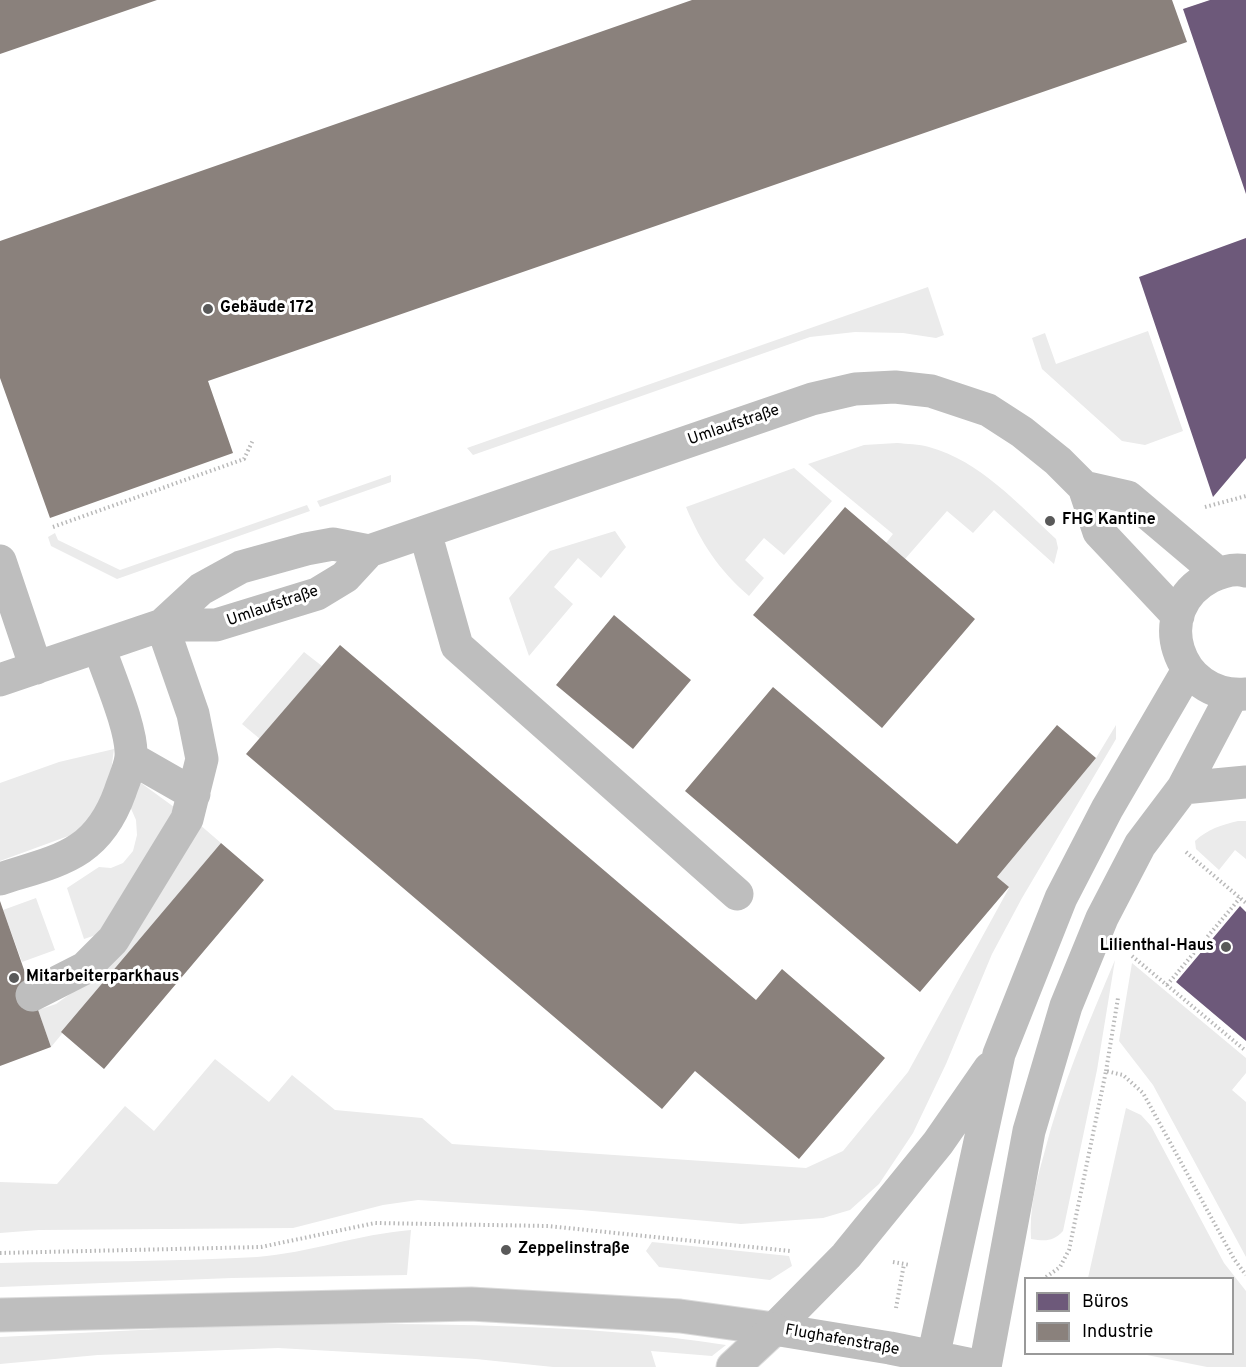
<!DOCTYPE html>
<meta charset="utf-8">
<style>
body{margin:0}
#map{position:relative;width:1246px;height:1367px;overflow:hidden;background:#fff;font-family:Overpass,sans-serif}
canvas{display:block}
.legend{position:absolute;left:1024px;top:1277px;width:210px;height:78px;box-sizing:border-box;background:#fff;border:2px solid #999;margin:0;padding:8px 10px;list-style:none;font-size:18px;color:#000}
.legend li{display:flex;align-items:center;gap:12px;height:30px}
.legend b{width:30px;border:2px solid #999}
</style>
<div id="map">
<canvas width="1246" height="1367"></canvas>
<ul class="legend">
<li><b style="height:16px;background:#6d597a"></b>Büros</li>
<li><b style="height:16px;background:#8a817c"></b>Industrie</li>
</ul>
</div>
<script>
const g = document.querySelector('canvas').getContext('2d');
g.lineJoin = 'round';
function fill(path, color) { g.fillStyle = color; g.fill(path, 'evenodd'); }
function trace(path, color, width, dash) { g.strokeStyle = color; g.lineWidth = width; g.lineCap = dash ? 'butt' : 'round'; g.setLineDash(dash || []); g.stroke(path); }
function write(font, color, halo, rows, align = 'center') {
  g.font = font + ' Overpass,sans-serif'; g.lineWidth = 6; g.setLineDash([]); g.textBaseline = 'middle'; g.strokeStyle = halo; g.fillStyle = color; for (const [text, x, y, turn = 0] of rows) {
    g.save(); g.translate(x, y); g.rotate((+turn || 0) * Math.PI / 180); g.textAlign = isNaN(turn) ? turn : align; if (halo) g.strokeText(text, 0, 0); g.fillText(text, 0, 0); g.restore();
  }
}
const green = new Path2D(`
 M928 287 944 335 936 338 903 333 855 332 810 337 473 455 467 448Z
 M1148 331 1183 431 1145 445 1122 441 1042 369 1032 338 1045 333 1056 364Z
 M897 443C907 444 919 444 929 447 980 461 1018 504 1056 539L1058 548 1054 564 994 510 973 533 947 511 905 559 886 543 893 534 808 464 864 445Z
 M794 468 832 501 784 555 764 538 745 560 764 578 749 596C719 570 701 543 686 507Z
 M391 475V482L320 507 317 501Z
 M307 505 310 511 117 579 51 546 48 537 55 533 58 540 120 570Z
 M615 531 626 547 601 578 578 558 554 587 573 604 529 656 509 598 550 551Z
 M304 652 322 666 260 739 242 724Z
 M1116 725V739L1022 898 992 954 946 1064 913 1133 879 1184 850 1210 823 1218 741 1224 581 1210 418 1200 383 1205 293 1228 39 1230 0 1233V1182L57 1184 125 1106 154 1131 215 1059 269 1102 292 1075 335 1110 422 1118 452 1144 806 1168 843 1151 908 1072 1009 888 997 877 1096 758Z
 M114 749 109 786 82 831 0 861V783L59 762Z
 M141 783 174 807 175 819 108 931 84 939 67 888 99 867 111 868 123 863 133 851 137 835 136 820 129 804 135 785Z
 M1238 821H1246V859L1235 850 1219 870 1196 849 1195 841C1208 829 1221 825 1238 821Z
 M199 824 221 843 51 1047 38 1010 56 1004 94 977Z
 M36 898 55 950 22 962 3 910Z
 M1115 960 1097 1070 1063 1231C1053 1242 1045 1241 1031 1239 1029 1210 1036 1182 1044 1154 1061 1087 1088 1024 1115 960Z
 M1132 963 1246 1058V1073L1232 1090 1246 1102V1257L1153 1085 1119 1041Z
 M1126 1108 1141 1115 1151 1126 1224 1263 1246 1291V1367H1207L1142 1354H1232V1278H1088Z
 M411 1230 407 1275 232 1278 0 1287V1263C85 1261 172 1262 257 1257 309 1253 359 1234 411 1230Z
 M652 1242 789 1256 792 1266 770 1280 659 1267 646 1251Z
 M280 1323C429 1325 579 1322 726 1345L712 1356 651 1351 656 1367H553L476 1359 278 1348 98 1355 0 1364V1337Z`);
const offices = new Path2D(`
 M1210 0H1246V194L1183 9Z
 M1246 238V458L1213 497 1139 277Z
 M1240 906 1246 912V1041L1176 982Z`);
const industry = new Path2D(`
 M0 0H157L0 54Z
 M692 0H1172L1187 42 208 381 233 453 50 518 0 378V241Z
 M845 507 975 619 882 728 753 615Z
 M614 615 691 680 633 749 556 685Z
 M340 645 756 1000 782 969 885 1058 799 1159 695 1071 662 1109 246 754Z
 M773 687 957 844 1057 725 1096 758 997 877 1009 887 920 992 685 791Z
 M221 843 264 880 104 1069 61 1032Z
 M0 901 51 1047 0 1066Z`);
const path = new Path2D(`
 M1205 507 1246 496
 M53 527 244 459 253 440
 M1186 852 1246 903
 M1132 956 1246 1051
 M1167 985 1240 898
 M1106 1071 1118 998
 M0 1253 261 1247 375 1223 548 1226 790 1251
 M893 1262 910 1265
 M1046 1277 1060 1267 1069 1250 1106 1071 1123 1075 1143 1093 1234 1259 1246 1275
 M896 1308 904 1264`);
const minor = new Path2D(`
 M1084 487 1128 497 1218 573
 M425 532 457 646 737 894
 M0 561 36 668
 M1246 571C1235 568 1221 572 1210 577 1148 609 1176 700 1246 694
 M162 625 201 589 241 567 306 549 333 544 369 551 812 399 855 389 895 387 931 391 988 410 1022 432 1058 461 1084 487 1099 532 1178 616
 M0 680 162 625H216L317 594 345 577 369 551
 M131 758 194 794
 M1183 788 1246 782
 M0 879C59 860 97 856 120 792 123 782 130 768 131 757 133 730 108 674 99 647
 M32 995 85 968 113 940 187 819 202 759 193 714 162 625
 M774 1329 846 1256 938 1143 990 1068
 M774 1329 890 1348 982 1367
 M931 1367 999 1054 1061 898 1107 809 1188 670
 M985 1367 1029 1131 1066 1006 1102 918 1140 845 1183 788 1232 695`);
const major = new Path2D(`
 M0 1315 471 1304 680 1316 774 1329`);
const highway = new Path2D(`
 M733 1367 774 1329`);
const markers = [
 [208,309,6,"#595959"],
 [1050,521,6,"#595959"],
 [1226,947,6,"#595959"],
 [14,978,6,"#595959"],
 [506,1250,6,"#595959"]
];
const poiNames = [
 ["Gebäude 172",220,309],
 ["FHG Kantine",1062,521],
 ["Lilienthal-Haus",1214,947,"right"],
 ["Mitarbeiterparkhaus",26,978],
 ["Zeppelinstraße",518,1250]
];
const streetNames = [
 ["Umlaufstraße",734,426,-19],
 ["Umlaufstraße",273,607,-19],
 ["Flughafenstraße",842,1341,10]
];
fill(green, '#ebebeb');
fill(offices, '#6d597a');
fill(industry, '#8a817c');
trace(major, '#dbdbdb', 35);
trace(highway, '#dbdbdb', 35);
trace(path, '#b9b9b9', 4, [1.5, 3]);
trace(minor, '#bebebe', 33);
trace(major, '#bebebe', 33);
trace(highway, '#bebebe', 33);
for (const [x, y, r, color] of markers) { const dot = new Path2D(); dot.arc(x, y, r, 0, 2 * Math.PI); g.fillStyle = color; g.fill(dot); trace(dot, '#fff', 2); }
write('bold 16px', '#000', '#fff', poiNames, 'left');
write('16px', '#000', '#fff', streetNames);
</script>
